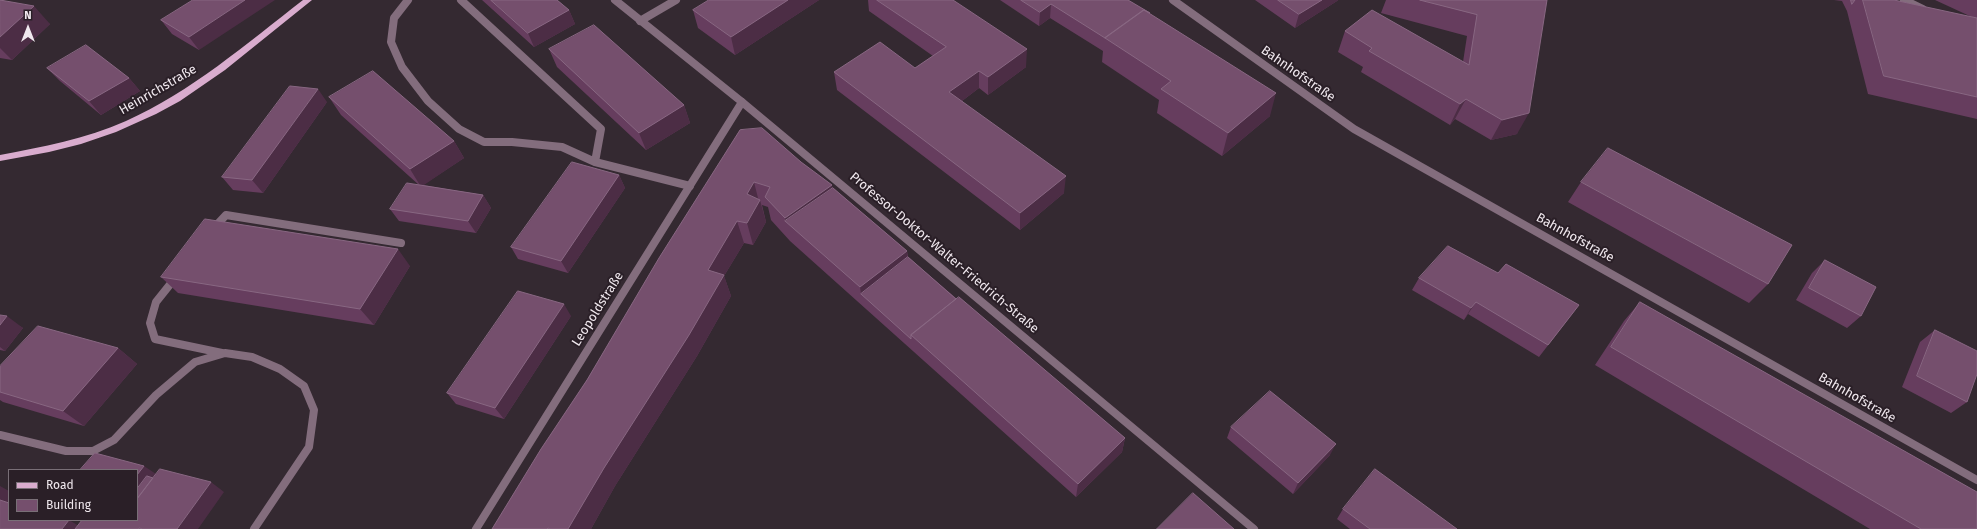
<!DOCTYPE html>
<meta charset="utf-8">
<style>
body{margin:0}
#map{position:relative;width:1977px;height:529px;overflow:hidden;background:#342931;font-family:"Fira Sans",sans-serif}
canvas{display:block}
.legend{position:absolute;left:8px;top:469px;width:130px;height:52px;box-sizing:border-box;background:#2a1f27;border:1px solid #796f77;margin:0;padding:5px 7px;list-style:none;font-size:12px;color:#f0e8ee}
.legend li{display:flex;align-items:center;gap:8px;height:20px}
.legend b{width:20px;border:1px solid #796f77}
.north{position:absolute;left:8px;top:8px;width:40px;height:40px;-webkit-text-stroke:3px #2a1f27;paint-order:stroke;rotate:0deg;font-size:11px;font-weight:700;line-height:16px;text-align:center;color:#f0e8ee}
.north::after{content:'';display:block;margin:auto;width:14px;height:18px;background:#f0e8ee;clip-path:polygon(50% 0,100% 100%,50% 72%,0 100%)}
</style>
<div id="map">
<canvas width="1977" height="529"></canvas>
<ul class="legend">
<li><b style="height:5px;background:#d9acce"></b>Road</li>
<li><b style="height:11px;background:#754f6d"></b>Building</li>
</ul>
<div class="north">N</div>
</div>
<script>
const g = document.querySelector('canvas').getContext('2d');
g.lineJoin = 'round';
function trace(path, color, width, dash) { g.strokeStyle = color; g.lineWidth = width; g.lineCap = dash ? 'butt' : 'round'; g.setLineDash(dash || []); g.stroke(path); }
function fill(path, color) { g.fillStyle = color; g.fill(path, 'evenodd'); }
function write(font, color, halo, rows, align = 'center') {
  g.font = font + ' "Fira Sans",sans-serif'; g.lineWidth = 4; g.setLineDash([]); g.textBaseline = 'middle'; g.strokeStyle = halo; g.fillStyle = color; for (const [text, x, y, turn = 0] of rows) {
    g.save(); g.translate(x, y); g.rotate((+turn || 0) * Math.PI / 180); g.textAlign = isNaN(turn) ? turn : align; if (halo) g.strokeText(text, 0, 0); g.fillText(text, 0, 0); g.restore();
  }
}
const service = new Path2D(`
 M408 0 394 18 391 42 402 67 428 101 459 129 484 142H512L562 147 595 162 690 186
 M461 0 601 129 595 162
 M1904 0 1923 9
 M640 21 676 0
 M212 230 226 215 401 243
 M176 277 156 302 150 323 155 339 222 353
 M0 435 66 451H93L114 440 156 395 195 362 225 353 252 357 280 369 304 386 314 410 309 447 254 529`);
const minor = new Path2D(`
 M1173 0 1354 129 1977 480
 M742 102 1254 529`);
const tertiary = new Path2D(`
 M476 529 742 102 615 0`);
const primary = new Path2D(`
 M303 0H312L225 70 180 101 156 114 116 132 81 144 49 152 0 161V155C42 147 86 139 126 121 191 92 246 44 303 0Z`);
const wall = new Path2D(`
 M0 0H4L3 1 50 24 12 60 0 58Z
 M193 0 199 50 172 34 161 20Z
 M482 0H557L569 10 575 24 534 47Z
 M709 0H819L735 55 698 28 693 10Z
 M868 0H953L1026 67 988 95 979 88 962 101 1064 193 1020 230 837 90 834 72 915 68 933 56 869 11Z
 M1000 0H1128L1150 14 1270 116 1222 156 1157 113 1159 100 1102 62 1103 51 1050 18 1039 26Z
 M1255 0H1338L1337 1 1295 28Z
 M1386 0H1547L1517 134 1491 140 1455 119 1450 125 1361 72 1363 67 1338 52 1345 31 1463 62 1467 36 1381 13Z
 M1834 0H1894L1974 18 1935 0H1977V119L1868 94 1847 11 1842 1Z
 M549 49 684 105 690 123 646 150 557 67Z
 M47 68 129 78 140 91 101 115 60 81Z
 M329 97 454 141 464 158 423 185 483 195 491 208 476 233 399 221 390 209 419 185 341 115Z
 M327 102 263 193 233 190 222 177Z
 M740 130 801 162 833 188 907 251 908 257 957 299 1125 438 1122 452 1076 497 790 241 771 220 768 207 762 205 766 222 753 245 744 243 724 276 731 296 697 356 615 486 591 529H492L587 380Z
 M619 175 625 188 568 273 518 259 511 247Z
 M1581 182 1768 284 1749 303 1568 202Z
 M1825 260 1861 316 1847 328 1796 300 1812 273Z
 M410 266 374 325 178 293 161 277Z
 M1498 273 1579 305 1539 357 1468 314 1464 320 1412 290 1419 278Z
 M1640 302 1977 529H1870L1595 365 1624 321Z
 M0 315 23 328 5 351 0 350Z
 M571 316 504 419 456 404 447 393Z
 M1935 330 1967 402 1951 413 1902 387 1920 342Z
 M118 348 137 364 84 426 3 402 0 400V366Z
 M1231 427 1330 455 1293 494 1227 438Z
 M1343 509 1457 529H1350L1337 519Z`);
const shadedWall = new Path2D(`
 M245 0H275L199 50 189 37Z
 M788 0H819L735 55 731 37Z
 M1322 0H1338L1337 1 1295 28 1299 14Z
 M1051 4 1050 18 1039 26 1040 12Z
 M34 6 50 24 12 60 0 48V37Z
 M569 10 575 24 534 47 528 33Z
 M1027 49 1026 67 988 95V77Z
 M979 71V88L950 110 949 92Z
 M129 78 140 91 101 115 89 101Z
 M318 89 327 102 263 193 252 180Z
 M1276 93 1270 116 1222 156 1228 133Z
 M1466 99 1455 119 1450 125 1460 104Z
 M684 105 690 123 646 150 639 133Z
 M1529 113 1517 134 1491 140 1502 120Z
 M454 141 464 158 421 187 410 169Z
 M619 175 625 188 568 273 561 261Z
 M1066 176 1064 193 1020 230V213Z
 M754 182 759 202 760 200 766 222 753 245 747 223V194Z
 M832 185 836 208 785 221V218Z
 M483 195 491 208 476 233 468 221Z
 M737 221 744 243 724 276 731 296 697 356 615 486 591 529H568L604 468 708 270Z
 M398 249 410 266 374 325 360 309Z
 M907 251 909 270 861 294 860 287Z
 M1476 302 1464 320 1471 308Z
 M564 304 571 316 504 419 495 408Z
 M7 316 23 328 5 351 0 347V325Z
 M118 348 137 364 84 426 63 411Z
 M1125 438 1122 452 1076 497 1078 484Z
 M1336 444 1330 455 1293 494 1298 483Z
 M144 466 159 476 137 505V475Z
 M211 482 224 492 198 529H177Z
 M0 486 9 491V509L0 504Z
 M69 520 84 529H62Z`);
const building = new Path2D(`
 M0 0 34 6 0 37Z
 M193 0H245L189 37 161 20Z
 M491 0H557L569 10 528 33Z
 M709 0H788L731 37 693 10Z
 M877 0H953L1027 49 988 77 979 71 949 92 1066 176 1020 213 834 72 880 42 915 68 946 47Z
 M1021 0H1128L1150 13 1144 10 1105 38 1051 4 1040 12Z
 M1278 0H1322L1299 14Z
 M1420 0H1547L1529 113 1502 120 1466 99 1460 104 1369 51 1372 48 1345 31 1372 10 1469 65 1477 15Z
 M1851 0H1855L1852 4Z
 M1863 0H1894L1977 18V97L1884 76Z
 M1144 10 1276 93 1228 133 1161 89 1171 81 1105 38Z
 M594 25 684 105 639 133 549 49Z
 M86 45 129 78 89 101 47 68Z
 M373 71 454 141 410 169 329 97Z
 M290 86 318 89 252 180 222 177Z
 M762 128 801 162 832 185 785 218 765 197 770 187 754 182 747 194 760 200 747 223 737 221 708 270 724 275 689 335 604 468 568 529H550L548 528 547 529H492L541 449 587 380 659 258 740 130Z
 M1608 148 1792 245 1768 284 1581 182Z
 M572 162 619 175 561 261 511 247Z
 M407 183 483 195 468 221 390 209Z
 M833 188 907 251 860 287 785 221Z
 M205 219 398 249 360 309 161 277Z
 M1448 246 1498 273 1506 264 1579 305 1548 345 1476 302 1471 308 1419 278Z
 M908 257 956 299 911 335V339L861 294Z
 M1825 260 1876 287 1861 316 1809 288Z
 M518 291 564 304 495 408 447 393Z
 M959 297 1125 438 1078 484 911 335Z
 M1640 302 1977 492V529H1921L1611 347Z
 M0 315 7 316 0 325Z
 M38 326 118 348 63 411 0 392V366Z
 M1935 330 1977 351V374L1967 402 1917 376Z
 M1270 391 1336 444 1298 483 1231 427Z
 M95 453 144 466 137 475V470H80Z
 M160 469 211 482 177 529H143L139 528V529H75L82 520H137V499Z
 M1375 469 1457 529H1370L1343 509Z
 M147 476 153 478 137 499V489Z
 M1193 493 1234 529H1157Z
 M0 500 9 503V520H69L62 529H0Z`);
const streetNames = [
 ["Bahnhofstraße",1298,74,35],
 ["Heinrichstraße",158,90,-30],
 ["Bahnhofstraße",1575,238,29],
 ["Professor-Doktor-Walter-Friedrich-Straße",944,253,40],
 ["Leopoldstraße",598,309,-58],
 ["Bahnhofstraße",1857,398,30]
];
trace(service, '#836d7d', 8);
trace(minor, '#836d7d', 8);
trace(tertiary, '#836d7d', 8);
fill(primary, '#d9acce');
fill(wall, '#663d5e');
fill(shadedWall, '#4c2d45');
fill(building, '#754f6d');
trace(building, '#886782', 1);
write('13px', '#f0e8ee', '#2a1f27', streetNames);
</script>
